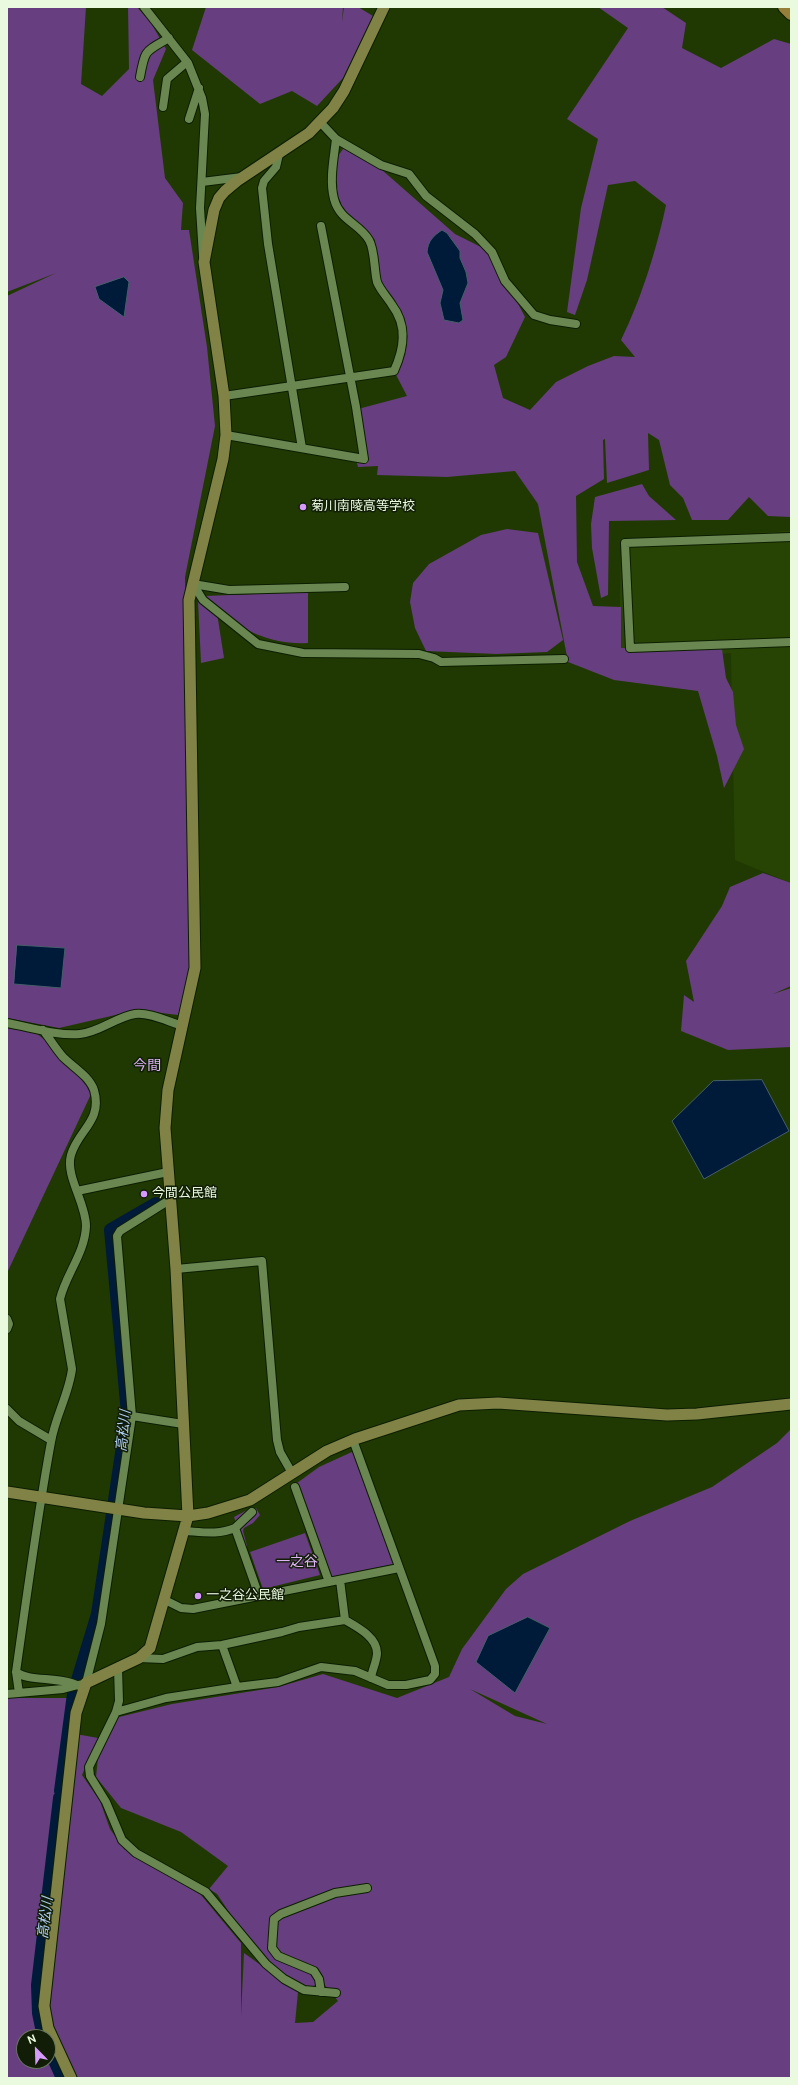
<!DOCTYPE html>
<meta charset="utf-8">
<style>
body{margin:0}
#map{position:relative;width:798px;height:2085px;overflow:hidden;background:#203903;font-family:"DM Sans",sans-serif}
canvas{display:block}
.frame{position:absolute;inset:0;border:8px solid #eafade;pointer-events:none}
.north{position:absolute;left:16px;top:2029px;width:40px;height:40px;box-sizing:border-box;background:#111d07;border:1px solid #68755d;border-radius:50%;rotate:337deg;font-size:11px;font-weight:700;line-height:16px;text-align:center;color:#eafade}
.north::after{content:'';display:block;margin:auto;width:14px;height:18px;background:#d69bfa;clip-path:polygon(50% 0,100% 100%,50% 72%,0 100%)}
</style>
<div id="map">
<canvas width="798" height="2085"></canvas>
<div class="frame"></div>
<div class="north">N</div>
</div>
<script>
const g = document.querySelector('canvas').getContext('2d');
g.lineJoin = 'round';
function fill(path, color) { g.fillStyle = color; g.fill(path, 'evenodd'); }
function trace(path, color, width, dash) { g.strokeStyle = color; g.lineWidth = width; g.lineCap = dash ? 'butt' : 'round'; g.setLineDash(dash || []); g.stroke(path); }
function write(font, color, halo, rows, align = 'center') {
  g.font = font + ' "DM Sans","Noto Sans JP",sans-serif'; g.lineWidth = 3; g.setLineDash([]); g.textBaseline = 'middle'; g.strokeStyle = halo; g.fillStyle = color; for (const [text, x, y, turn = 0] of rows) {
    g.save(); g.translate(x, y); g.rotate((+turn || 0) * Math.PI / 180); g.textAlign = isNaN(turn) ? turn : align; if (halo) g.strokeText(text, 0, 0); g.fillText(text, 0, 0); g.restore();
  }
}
const built = new Path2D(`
 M791 531V883L735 860 731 653 619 660 621 540Z`);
const green = new Path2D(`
 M7 7H86L81 84 102 96 129 69 128 7H137L151 23 166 49 153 80 165 178 183 203 181 230H189L207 347 215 426 185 577 192 972 178 1015 137 1010 59 1028 7 1018V296L56 273 7 292Z
 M206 7H343L342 22 344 7H358L373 16 343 78 317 106 292 91 260 104 192 50Z
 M598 7H662L686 23 682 48 721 68 774 39 791 44V517L768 516 749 497 728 520H692L683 498 670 485 659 440 648 433 649 470 607 483 605 439 603 440 604 479 576 496 577 562 593 606 621 607V648L722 649 726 678 733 692 736 725 744 749 724 788 717 756 698 691 614 680 568 662 538 504 515 471 447 477 377 475 378 466 358 467 356 459 363 458 358 409 407 396 394 371 405 337 375 274V240L344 211 333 185 335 160 349 141 455 234 491 252 525 317 506 357 494 365 503 398 530 410 556 382 588 366 614 356 635 357 621 340C641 300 657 248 666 205L635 181 608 185 587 280 575 315 567 312 581 208 598 139 567 119 628 28Z
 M642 484 649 496 676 520 609 521 608 595 601 598 592 548 591 524 595 497Z
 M507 529 538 533 563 640 547 652 496 654 426 651 415 628 410 602 413 583 429 564 481 535Z
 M308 592V643C270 645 248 631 217 613L224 658 201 663 198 601 203 600 205 596Z
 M763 873 791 883V986L773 994 791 988V1047L728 1050 681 1031 684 995 694 1002 686 961 722 906 730 887Z
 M7 1028 36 1033 60 1052 92 1092 7 1273Z
 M791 1429V2078H7V1698H68L58 1766 64 1826 76 1734 98 1738 82 1775 100 1801 110 1829 124 1849 201 1895 241 1943V2016L244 1953 298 1992 295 2023 313 2022 338 2001 318 1977 317 1985 303 1989 255 1951 217 1894 209 1889 228 1866 181 1832 121 1808 96 1777 98 1757 115 1718 172 1704 278 1687 323 1674 397 1698 449 1677 462 1649 506 1589 523 1574 630 1521 712 1487 777 1443ZM470 1689 547 1724 515 1716ZM24 2037H48V2061H24Z
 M354 1451 394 1564 330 1577 297 1483 319 1467Z
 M256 1508 260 1515 253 1523 244 1528 243 1531 247 1546 244 1547 234 1517 249 1509Z
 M305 1533 320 1575 263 1589 250 1552Z`);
const water = new Path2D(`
 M442 230 447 233 460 251V258L466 272 468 283 460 303 463 320 459 323 444 320 440 303 443 290 427 252C428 241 433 236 442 230Z
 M124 277 129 282 124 317 99 299 95 287Z
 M17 945 65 948 61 988 14 984Z
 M762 1080 789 1131 704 1179 672 1121 713 1081Z
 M528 1617 550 1628 515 1693 476 1662 488 1636Z`);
const river = new Path2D(`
 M78 1680 98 1614 128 1413 111 1230 156 1204
 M61 1791 74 1694
 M44 2037 39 2013 38 1985 60 1798
 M48 2045 63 2078`);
const street = new Path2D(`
 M144 7 188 63 202 98 205 114 200 208 203 256
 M140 77C145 49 145 52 169 38
 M163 107 167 79 187 62
 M189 119 199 88
 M320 122 336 139 381 165 409 174 426 196 475 234 492 252 505 281 534 315 550 320 576 324
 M279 154 276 167 264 181 262 188 268 244 302 448
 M202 182 242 177
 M224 396 394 371C404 349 408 326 392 305 388 298 380 290 377 282 374 271 375 250 369 240 359 223 340 221 334 199 329 180 334 158 336 139
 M226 435 364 459 356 407 321 226
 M791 537 625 543 630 648 791 642
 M193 584 203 600 258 644 303 653 419 654 434 658 441 662 564 659
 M193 584 229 590 345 587
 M7 1023C30 1027 56 1036 80 1034 100 1032 116 1017 135 1014 149 1012 169 1022 183 1026
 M77 1191 168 1172
 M176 1269 262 1261 277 1440 280 1452 292 1473
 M7 1319 9 1324 7 1329
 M7 1409 19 1421 51 1440
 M132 1416 183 1424
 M295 1487 329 1582
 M235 1528 252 1512
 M185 1531C202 1532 219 1535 235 1528L259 1596
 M340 1580 345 1620C357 1627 377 1637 377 1653 377 1661 372 1670 371 1678
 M165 1600 181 1608 193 1609 399 1568
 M222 1645 237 1687 278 1682 321 1667 355 1671 388 1685H406L430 1680 435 1674V1666L353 1440
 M139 1658 163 1659 197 1647 222 1645 282 1632 299 1627 345 1620
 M118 1668 119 1701 116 1712 89 1767 90 1776 106 1802 122 1840 136 1853 206 1892 266 1964 284 1979 304 1990 336 1993
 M16 1672C29 1682 59 1676 79 1686
 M19 1693 16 1672C27 1595 37 1518 51 1442 55 1417 69 1394 72 1369L60 1299C66 1274 85 1253 86 1226 86 1203 65 1176 71 1155 78 1130 103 1121 94 1090 89 1076 73 1067 63 1057 56 1049 50 1039 43 1030
 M7 1694 63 1689 86 1683 101 1624 132 1416 117 1236 120 1231 171 1199
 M116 1712 166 1698 237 1687
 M321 1992 319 1979 314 1971 278 1956 272 1948 274 1919 281 1914 335 1893 367 1888`);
const secondary = new Path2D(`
 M7 1492 144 1513 188 1516 208 1513 250 1500 327 1451 355 1439 459 1405 498 1403 667 1415 697 1414 791 1404
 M71 2078 48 2028 44 2006 76 1713 86 1683 139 1658 150 1648 188 1516 176 1269 165 1128 168 1090 195 968 189 600 223 459 226 435 224 396 204 262 214 210 219 198 225 191 237 181 309 133 333 108 344 91 384 7`);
const primary = new Path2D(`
 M784 7 791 14`);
const markers = [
 [303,507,4,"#d69bfa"],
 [144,1194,4,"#d69bfa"],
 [198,1596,4,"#d69bfa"]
];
const poiNames = [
 ["菊川南陵高等学校",311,507],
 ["今間公民館",152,1194],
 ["一之谷公民館",206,1596]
];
const neighbourhoodNames = [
 ["今間",147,1066],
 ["一之谷",297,1562]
];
const waterNames = [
 ["高松川",124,1431,-84],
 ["高松川",46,1918,-83]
];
fill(built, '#284405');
fill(green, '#673e7f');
fill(water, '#001b3a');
trace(water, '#465e6b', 1);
trace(river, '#001b3a', 14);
trace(street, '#0c1e00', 10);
trace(secondary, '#0c1e00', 13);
trace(primary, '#0c1e00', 14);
trace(street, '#6a8752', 8);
trace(secondary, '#808345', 11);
trace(primary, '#968039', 12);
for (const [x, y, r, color] of markers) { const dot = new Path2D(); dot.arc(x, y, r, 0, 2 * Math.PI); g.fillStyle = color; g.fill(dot); trace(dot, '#111d07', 1.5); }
write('13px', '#eafade', '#111d07', poiNames, 'left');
write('14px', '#ddb5f7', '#111d07', neighbourhoodNames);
write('italic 14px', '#aecdf0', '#111d07', waterNames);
</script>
